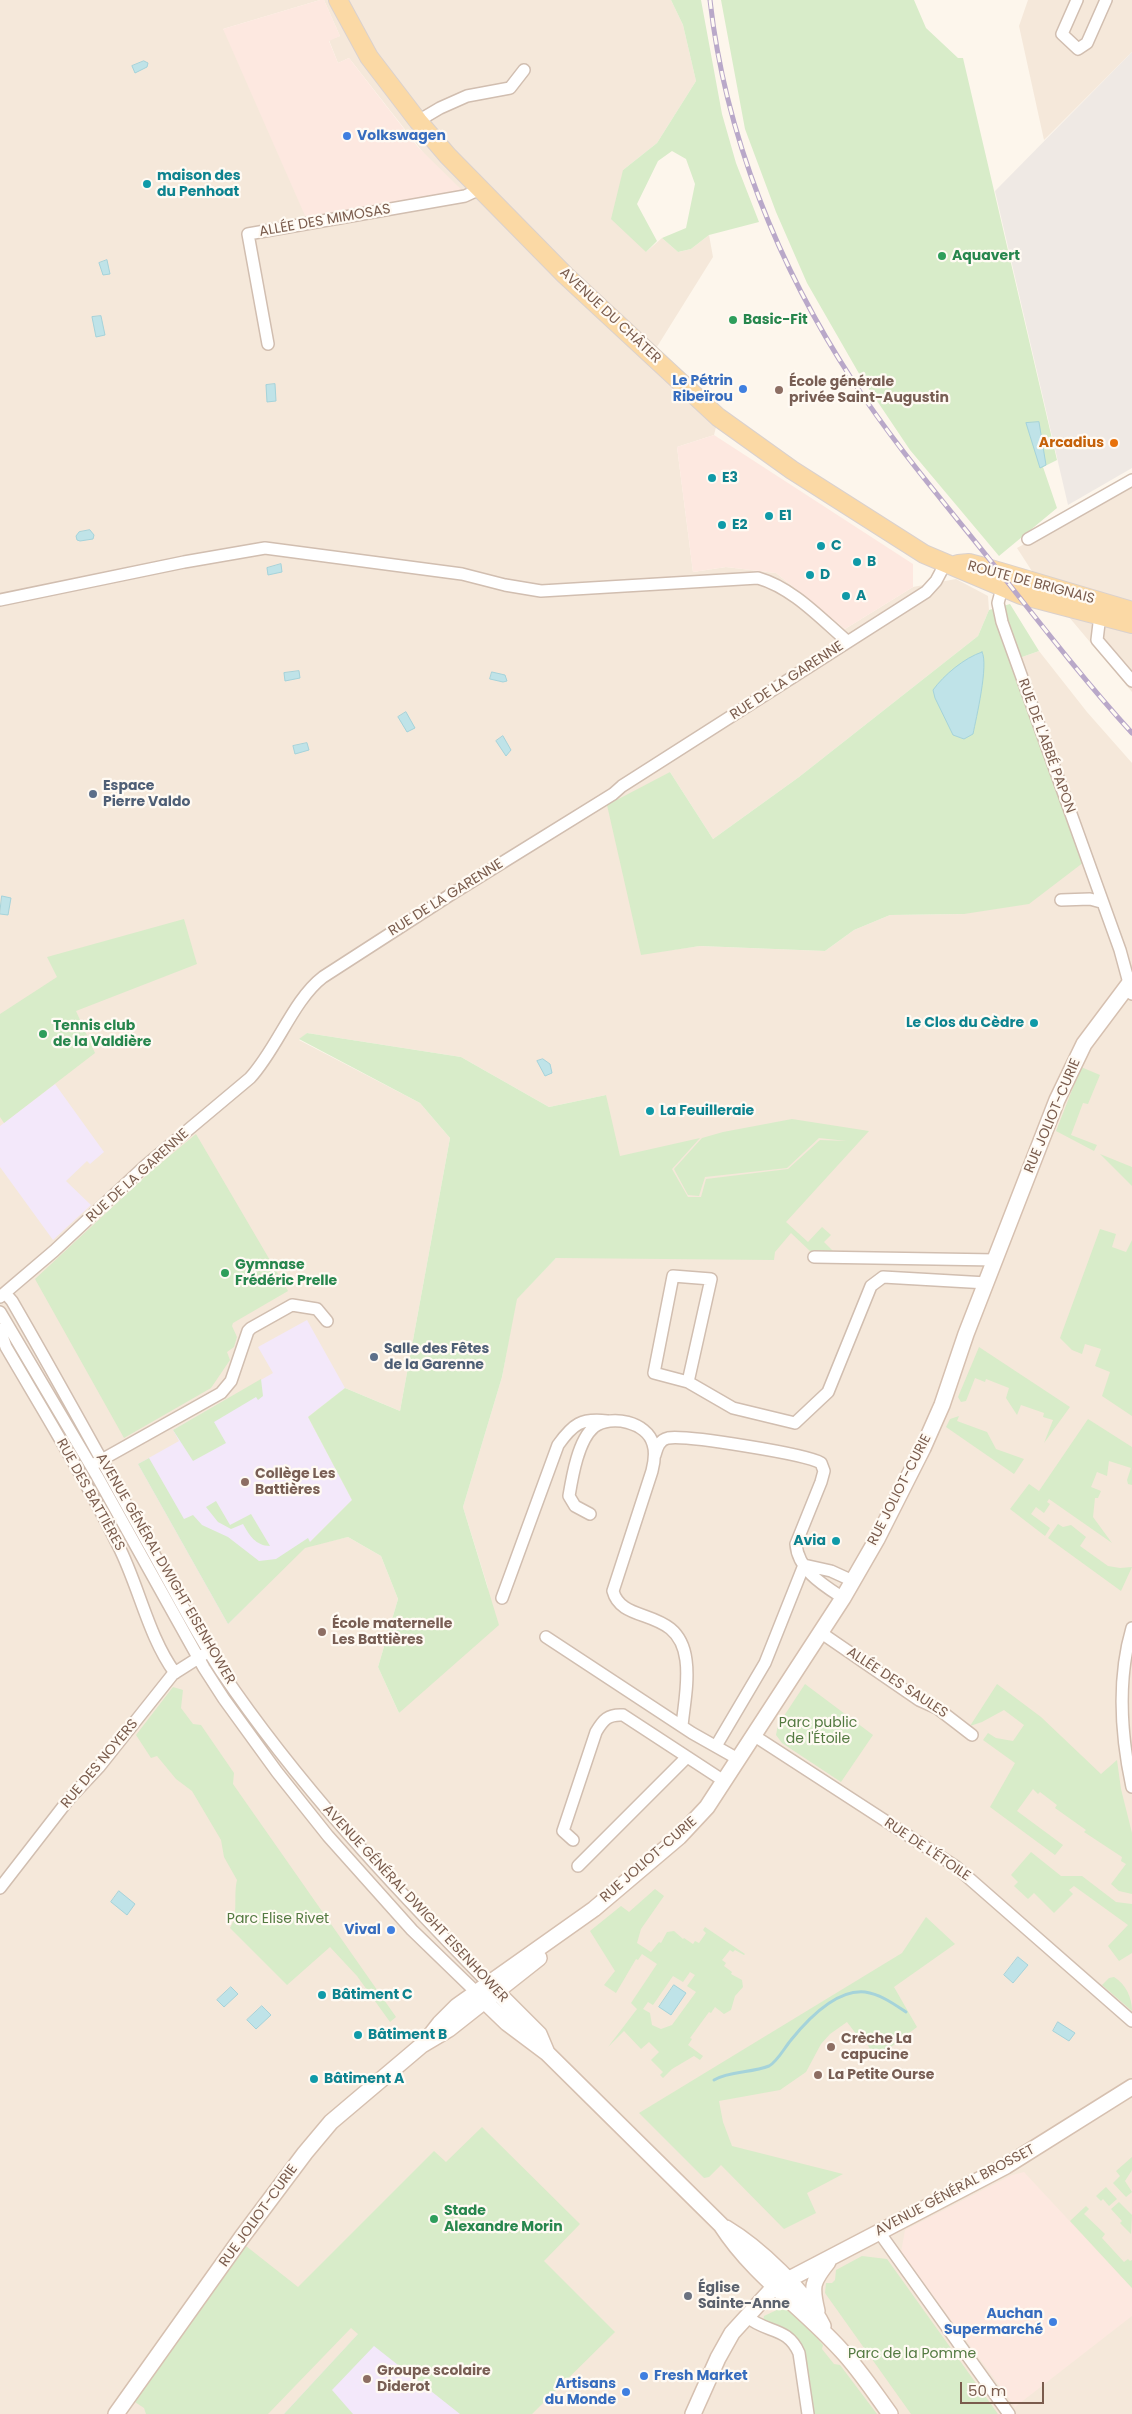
<!DOCTYPE html>
<meta charset="utf-8">
<style>
body{margin:0}
#map{position:relative;width:1132px;height:2414px;overflow:hidden;background:#fdf6ec;font-family:Poppins,sans-serif}
canvas{display:block}
.scale{position:absolute;left:960px;top:2382px;width:84px;height:22px;box-sizing:border-box;border:2px solid #7a5c4d;border-top:0;padding-left:6px;font-size:15px;line-height:18px;white-space:nowrap;color:#7a5c4d;-webkit-text-stroke:4px #fffaf3;paint-order:stroke}
</style>
<div id="map">
<canvas width="1132" height="2414"></canvas>
<div class="scale">50 m</div>
</div>
<script>
const g = document.querySelector('canvas').getContext('2d');
g.lineJoin = 'round';
function fill(path, color) { g.fillStyle = color; g.fill(path, 'evenodd'); }
function trace(path, color, width, dash) { g.strokeStyle = color; g.lineWidth = width; g.lineCap = dash ? 'butt' : 'round'; g.setLineDash(dash || []); g.stroke(path); }
function write(font, color, halo, rows, align = 'center') {
  g.font = font + ' Poppins,sans-serif'; g.lineWidth = 4.5; g.setLineDash([]); g.textBaseline = 'middle'; g.strokeStyle = halo; g.fillStyle = color; for (const [text, x, y, turn = 0] of rows) {
    g.save(); g.translate(x, y); g.rotate((+turn || 0) * Math.PI / 180); g.textAlign = isNaN(turn) ? turn : align; if (halo) g.strokeText(text, 0, 0); g.fillText(text, 0, 0); g.restore();
  }
}
const residential = new Path2D(`
 M0 0H320L223 29 425 155 349 58 338 63 329 40 340 36 324 0H671L683 25 696 81 657 143 623 170 646 252 662 238 678 252 691 249 709 235 713 257 655 350 721 407 714 435 677 447 693 572 726 567 776 573 845 629 913 587 956 579 988 596 989 610 978 636 799 777 713 839 670 772 641 954 700 946 825 951 854 930 890 915 964 914 1011 661 1039 651 1087 712 1132 763V2414H0ZM307 1033 461 1057 549 1107 606 1095 556 1258 516 1299 502 1377 463 1507 488 1588 399 1713 378 1667 398 1599 381 1556 348 1537 305 1547 352 1500 308 1417 345 1388 400 1411 450 1138 420 1103 299 1040Z
 M1028 0H1132V52L1044 140 1019 26Z
 M1132 484V692L1037 579 1017 548Z`);
const commercial = new Path2D(`
 M320 0H324L340 36 329 41 338 63 349 58 418 147 463 191 306 218 223 29Z
 M714 435 913 564V587L845 629 776 573 726 567 693 572 677 447Z
 M1024 2172 1132 2288V2316L1015 2407 901 2252 905 2230 1012 2175Z`);
const industrial = new Path2D(`
 M1132 52V468L1068 505 995 191Z`);
const education = new Path2D(`
 M55 1084 104 1152 90 1164 87 1161 66 1181 91 1205 53 1240 0 1167V1126Z
 M307 1320 345 1388 308 1417 352 1500 228 1624 138 1464 179 1441 173 1430 273 1373 258 1347Z
 M359 2333 461 2414H284Z`);
const green = new Path2D(`
 M671 0H701L722 114 736 163 759 222 709 235 691 249 678 252 662 238 686 228 695 184 686 159 672 151 658 161 637 204 657 241 646 252 611 219 623 170 657 143 696 81 683 25Z
 M721 0H914L926 28 958 58H963L1057 460 1043 467 1057 508 999 556 910 450 861 377 807 283 776 212 745 129Z
 M1010 604 1039 651 1011 661 1084 862 1029 904 964 914 890 915 854 930 825 951 700 946 641 955 607 805 670 772 713 839 799 777 978 636 989 610Z
 M184 919 197 964 76 1011 95 1053 4 1123 0 1117V1014L57 977 47 957Z
 M307 1033 461 1057 549 1107 606 1095 620 1156 700 1138 672 1169 688 1197H701L706 1179 788 1169 820 1140 847 1141 819 1138 787 1168 705 1177 699 1196 688 1195 674 1169 702 1138 723 1132 792 1119 869 1131 786 1222 808 1242 822 1227 831 1235 824 1242 833 1251 811 1252 791 1233 775 1252 774 1260 556 1258 517 1299 502 1377 463 1507 499 1625 399 1713 378 1667 398 1599 381 1556 348 1537 305 1548 228 1624 138 1464 149 1458 184 1519 193 1515 202 1525 228 1537 259 1561 276 1559 308 1538 310 1542 352 1500 308 1417 345 1388 400 1411 450 1138 420 1103 299 1039Z
 M1081 1067 1100 1075 1088 1104 1083 1103 1071 1135 1097 1145 1094 1151 1056 1131Z
 M196 1134 288 1291 233 1323 232 1326 237 1337 234 1347 227 1352 230 1360 211 1388 124 1438 35 1279 149 1173Z
 M1100 1154 1132 1167V1186Z
 M1100 1229 1116 1234 1112 1247 1126 1252 1132 1240V1416L1102 1396 1110 1372 1095 1366 1101 1349 1085 1344 1082 1354 1072 1350 1060 1338Z
 M979 1347 1070 1407 1044 1443 1053 1420 1043 1417 1044 1413 1021 1405 1017 1415 1006 1398 1009 1388 986 1379 985 1382 975 1378 966 1401 961 1402 958 1397Z
 M261 1379 263 1396 258 1400 256 1397 214 1422 226 1443 193 1461 173 1430Z
 M959 1416 957 1421 987 1432 996 1449 1024 1459 1014 1474 946 1427 950 1419Z
 M1088 1419 1132 1447V1485L1128 1484 1127 1480 1131 1468 1109 1461 1107 1476 1097 1472 1091 1487 1101 1491 1098 1498H1095L1093 1517 1112 1543 1049 1499 1047 1502 1050 1504 1044 1513 1036 1507 1031 1514 1050 1528 1045 1536 1010 1509 1029 1484 1039 1491Z
 M216 1501 230 1525 251 1514 270 1546C256 1546 249 1535 243 1524L231 1529 218 1522 206 1507Z
 M1058 1524 1063 1527 1071 1525 1086 1537 1080 1546 1108 1566 1120 1568 1132 1567 1121 1591 1048 1538Z
 M805 1684 873 1735 841 1782 782 1743 776 1735 778 1725Z
 M997 1684 1041 1717 1101 1774 1117 1760 1121 1789 1132 1833V1894L1119 1891 1111 1884 1126 1864 1121 1861 1122 1857 1084 1832 1086 1830 1055 1808 1057 1805 1040 1792 1038 1794 1033 1789 1017 1811 1063 1845 1055 1855 990 1807 1015 1763 983 1740 988 1733 996 1738 1013 1741 1024 1725 1004 1710 982 1722 970 1726Z
 M173 1687 183 1690 181 1708 193 1724 201 1725 234 1773 233 1784 396 2017 390 2022 357 1976 330 1947 287 1985 230 1928C239 1914 233 1896 237 1880L224 1857 221 1840 192 1791 176 1779 157 1756 151 1758 136 1735Z
 M1031 1852 1061 1876H1082L1116 1902 1132 1904V1953L1119 1961 1108 1946 1128 1925 1074 1886 1069 1890 1073 1894 1054 1913 1034 1893 1028 1899 1014 1886 1018 1882 1011 1875Z
 M655 1889 664 1896 641 1929 637 1943 651 1952 659 1942 661 1943 667 1932 674 1931 683 1939 684 1938 693 1944 695 1941 699 1943 706 1933 703 1930 705 1927 745 1954 744 1955 735 1950 733 1952 730 1950 722 1960 726 1963 724 1966 732 1972 731 1974 742 1980 743 1987 735 1996 731 2010 724 2014 715 2007 711 2013 709 2012 690 2038 692 2039 688 2045 703 2056 700 2060 694 2056 672 2069 663 2078 660 2075 663 2072 651 2060 659 2052 649 2042 641 2049 624 2031 608 2047 637 2009 631 2003 657 1964 642 1954 638 1960 636 1959 616 1993 604 1985 615 1971 590 1931 621 1906 629 1912ZM690 1972 695 1975 687 1986 696 1992 672 2025 661 2029 652 2025 650 2013 643 2009 648 2002 653 2005 673 1976 683 1982Z
 M926 1917 955 1944 894 1987 917 2027 874 2060 866 2040 860 2039 847 2022 830 2034 821 2044 806 2072 780 2090 719 2101 723 2122 732 2146 843 2174 807 2193 816 2213 784 2229 721 2165 709 2177 704 2178 639 2113 902 1953Z
 M1114 1977C1126 1984 1132 1998 1132 2011L1102 1985 1109 1978Z
 M482 2127 580 2224 544 2261 615 2332 532 2414H460L374 2346 332 2390 353 2414H284L358 2334 351 2328 268 2414H146L144 2408 135 2402 246 2246 298 2287 434 2151 446 2162Z
 M1132 2157V2170L1125 2181 1132 2192 1126 2197 1113 2183 1120 2176 1116 2171Z
 M1106 2187 1117 2199 1109 2206 1103 2199 1101 2201 1096 2196Z
 M1119 2202 1132 2215 1131 2234 1120 2223 1122 2221 1111 2209Z
 M1086 2206 1089 2209 1084 2214 1105 2234 1102 2238 1124 2262 1128 2259 1130 2261 1132 2260V2288L1070 2221Z
 M862 2256 887 2259 998 2414H911L825 2293 826 2283H832L835 2280 836 2270Z
 M781 2308C800 2312 811 2331 823 2345L822 2349 834 2364 840 2365 877 2414H812L801 2344 784 2330 763 2322 764 2316Z`);
const water = new Path2D(`
 M144 61 148 63 147 67 135 73 132 66Z
 M107 260 110 274 103 275 99 263Z
 M101 316 105 335 96 337 92 317Z
 M275 384 276 401 267 402 266 385Z
 M1039 422 1046 465 1040 468 1026 423Z
 M90 530 94 535 93 539 80 541 77 540 76 536 79 532Z
 M281 564 282 572 268 575 267 568Z
 M982 652C989 664 976 719 973 734L964 739 953 735 935 698 933 690C944 675 964 658 982 652Z
 M299 671 300 678 285 681 284 673Z
 M492 672 505 675 507 681 503 682 490 679Z
 M406 712 415 728 407 732 398 717Z
 M503 736 511 750 506 756 496 741Z
 M307 743 309 750 295 754 293 746Z
 M2 896 11 898 8 915 0 914Z
 M543 1059 550 1064 552 1073 545 1076 537 1061Z
 M119 1891 135 1904 127 1915 111 1902Z
 M1018 1957 1028 1965 1013 1983 1004 1975Z
 M674 1985 686 1993 671 2015 659 2007Z
 M231 1987 238 1994 224 2007 217 2000Z
 M262 2006 271 2015 256 2029 247 2020Z
 M1058 2022 1075 2033 1069 2041 1053 2031Z`);
const stream = new Path2D(`
 M714 2080C729 2071 752 2073 769 2066 777 2062 785 2047 791 2040 808 2019 836 1989 865 1992 880 1994 894 2004 906 2012`);
const minor = new Path2D(`
 M1077 0 1062 34 1078 49 1087 43 1106 0
 M418 121 440 108 467 96 510 88 524 70
 M268 344 248 234 465 196 480 189
 M1028 539 1132 480
 M1002 588 998 603 1002 622 1120 950 1132 994
 M0 600 184 562 265 548 462 574 505 585 541 591 758 578C793 588 820 618 848 642
 M1100 615 1097 640 1132 681
 M1061 900 1090 899 1101 902
 M814 1257 996 1260
 M5 1293 12 1301C59 1382 104 1465 150 1547 173 1588 195 1631 221 1671 298 1785 392 1885 488 1983
 M0 1297 54 1251 145 1166 250 1078C277 1049 293 1000 323 977L450 895 613 794 622 786 926 592 936 581 945 564
 M0 1312 97 1476 204 1668 224 1699 277 1772 328 1836 412 1930 476 1992
 M8 1326 0 1330 6 1347C44 1412 84 1477 118 1545 139 1586 148 1636 175 1673
 M688 1382 711 1279 673 1276 654 1373 688 1382 733 1408 795 1423 828 1392 871 1286 883 1277 987 1283
 M655 1455C657 1448 659 1440 668 1438 687 1435 806 1454 821 1463L824 1471 821 1482 796 1544C798 1570 823 1585 843 1598
 M96 1463 221 1393 231 1381 248 1331 251 1328 292 1305 317 1309 327 1321
 M590 1514 575 1506 569 1496C572 1478 578 1440 594 1427 611 1414 647 1422 653 1444 656 1453 654 1463 652 1471L613 1591C622 1626 679 1605 686 1660 689 1682 684 1705 682 1726
 M804 1565 831 1571 853 1581
 M502 1598 558 1445C573 1424 581 1418 607 1421
 M1132 1628C1117 1679 1121 1736 1132 1787
 M820 1632 919 1700 937 1708 972 1735
 M546 1637 692 1733 738 1759
 M753 1735 955 1866 1132 2021
 M716 1746 765 1663 804 1565
 M573 1840 563 1831 596 1732C603 1720 608 1714 623 1715L724 1781
 M578 1866 687 1757
 M0 1888 69 1799 99 1767 173 1674 203 1655
 M879 2232 1009 2414
 M746 2316C767 2334 787 2326 799 2353L808 2414`);
const secondary = new Path2D(`
 M491 1986 539 2034 547 2053
 M479 1996 507 2023 547 2053 721 2225C754 2276 801 2306 841 2350 859 2369 874 2392 890 2414
 M426 2041 440 2023 457 2006 594 1909 679 1837 707 1807 843 1598 877 1539 923 1448 942 1405 966 1334 1057 1100 1084 1044 1132 980
 M726 2228C758 2247 806 2292 823 2326
 M817 2311C811 2286 812 2282 828 2262
 M116 2414 242 2237 305 2153 331 2122 422 2045 449 2029 539 1958
 M693 2414 718 2358 732 2333 774 2287 1006 2166 1132 2087`);
const primary = new Path2D(`
 M338 0 369 57 418 121 448 156 565 275 718 417 792 470 924 554 1021 595 1132 624
 M958 564 969 563 984 567 1132 611`);
const rail = new Path2D(`
 M710 0C725 135 779 268 853 381 894 444 943 501 990 560 1036 618 1082 678 1132 733`);
const markers = [
 [347,136,5,"#3f7fe0"],
 [147,184,5,"#0f9aa8"],
 [942,256,5,"#2e9e5b"],
 [733,320,5,"#2e9e5b"],
 [743,389,5,"#3f7fe0"],
 [779,390,5,"#8d6e63"],
 [1114,443,5,"#e8710a"],
 [712,478,5,"#0f9aa8"],
 [769,516,5,"#0f9aa8"],
 [722,525,5,"#0f9aa8"],
 [821,546,5,"#0f9aa8"],
 [857,562,5,"#0f9aa8"],
 [810,575,5,"#0f9aa8"],
 [846,596,5,"#0f9aa8"],
 [93,794,5,"#5c6f8a"],
 [1034,1023,5,"#0f9aa8"],
 [43,1034,5,"#2e9e5b"],
 [650,1111,5,"#0f9aa8"],
 [225,1273,5,"#2e9e5b"],
 [374,1357,5,"#5c6f8a"],
 [245,1482,5,"#8d6e63"],
 [836,1541,5,"#0f9aa8"],
 [322,1632,5,"#8d6e63"],
 [391,1930,5,"#3f7fe0"],
 [322,1995,5,"#0f9aa8"],
 [358,2035,5,"#0f9aa8"],
 [831,2047,5,"#8d6e63"],
 [818,2075,5,"#8d6e63"],
 [314,2079,5,"#0f9aa8"],
 [434,2219,5,"#2e9e5b"],
 [688,2296,5,"#6b7280"],
 [1053,2322,5,"#3f7fe0"],
 [644,2376,5,"#3f7fe0"],
 [367,2379,5,"#8d6e63"],
 [626,2392,5,"#3f7fe0"]
];
const shopNames = [
 ["Volkswagen",357,136,"left"],
 ["Le Pétrin",733,381],
 ["Ribeïrou",733,397],
 ["Vival",381,1930],
 ["Auchan",1043,2314],
 ["Supermarché",1043,2330],
 ["Fresh Market",654,2376,"left"],
 ["Artisans",616,2384],
 ["du Monde",616,2400]
];
const cultureNames = [
 ["maison des",157,176],
 ["du Penhoat",157,192],
 ["E3",722,478],
 ["E1",779,516],
 ["E2",732,525],
 ["C",831,546],
 ["B",867,562],
 ["D",820,575],
 ["A",856,596],
 ["Le Clos du Cèdre",1024,1023,"right"],
 ["La Feuilleraie",660,1111],
 ["Avia",826,1541,"right"],
 ["Bâtiment C",332,1995],
 ["Bâtiment B",368,2035],
 ["Bâtiment A",324,2079]
];
const streetNames = [
 ["ALLÉE DES MIMOSAS",325,221,-10],
 ["AVENUE DU CHÂTER",610,316,43],
 ["ROUTE DE BRIGNAIS",1031,583,15],
 ["RUE DE LA GARENNE",787,681,-33],
 ["RUE DE L'ABBÉ PAPON",1046,746,70],
 ["RUE DE LA GARENNE",446,898,-32],
 ["RUE JOLIOT-CURIE",1053,1116,-67],
 ["RUE DE LA GARENNE",138,1176,-42],
 ["RUE JOLIOT-CURIE",900,1490,-63],
 ["RUE DES BATTIÈRES",90,1495,61],
 ["AVENUE GÉNÉRAL DWIGHT EISENHOWER",165,1569,60],
 ["ALLÉE DES SAULES",897,1683,33],
 ["RUE DES NOYERS",100,1764,-50],
 ["RUE DE L'ÉTOILE",927,1850,34],
 ["RUE JOLIOT-CURIE",649,1860,-41],
 ["AVENUE GÉNÉRAL DWIGHT EISENHOWER",415,1904,47],
 ["AVENUE GÉNÉRAL BROSSET",955,2191,-28],
 ["RUE JOLIOT-CURIE",259,2216,-54]
];
const leisureNames = [
 ["Aquavert",952,256],
 ["Basic-Fit",743,320],
 ["Tennis club",53,1026],
 ["de la Valdière",53,1042],
 ["Gymnase",235,1265],
 ["Frédéric Prelle",235,1281],
 ["Stade",444,2211],
 ["Alexandre Morin",444,2227]
];
const educationNames = [
 ["École générale",789,382],
 ["privée Saint-Augustin",789,398],
 ["Collège Les",255,1474],
 ["Battières",255,1490],
 ["École maternelle",332,1624],
 ["Les Battières",332,1640],
 ["Crèche La",841,2039],
 ["capucine",841,2055],
 ["La Petite Ourse",828,2075],
 ["Groupe scolaire",377,2371],
 ["Diderot",377,2387]
];
const foodNames = [
 ["Arcadius",1104,443]
];
const serviceNames = [
 ["Espace",103,786],
 ["Pierre Valdo",103,802],
 ["Salle des Fêtes",384,1349],
 ["de la Garenne",384,1365]
];
const parkNames = [
 ["Parc public",818,1723],
 ["de l'Étoile",818,1739],
 ["Parc Elise Rivet",278,1919],
 ["Parc de la Pomme",912,2354]
];
const worshipNames = [
 ["Église",698,2288],
 ["Sainte-Anne",698,2304]
];
fill(residential, '#f5e8da');
fill(commercial, '#fde8e0');
fill(industrial, '#efe9e4');
fill(education, '#f3e8fa');
fill(green, '#d8ecc9');
fill(water, '#bfe3e8');
trace(water, '#a5d3da', 1);
trace(stream, '#a5d3da', 3);
trace(minor, '#d1beb0', 14);
trace(secondary, '#d6c0b0', 18);
trace(primary, '#dad1cd', 20);
trace(minor, '#fff', 11);
trace(secondary, '#fff', 15);
trace(primary, '#fbd9a5', 18);
trace(rail, '#b9a8c9', 5);
trace(rail, '#fffaf3', 3, [9]);
for (const [x, y, r, color] of markers) { const dot = new Path2D(); dot.arc(x, y, r, 0, 2 * Math.PI); g.fillStyle = color; g.fill(dot); trace(dot, '#fffaf3', 2); }
write('bold 14px', '#366cbe', '#fffaf3', shopNames, 'right');
write('bold 14px', '#0d838f', '#fffaf3', cultureNames, 'left');
write('14px', '#7a5c4d', '#fffaf3', streetNames);
write('bold 14px', '#27864d', '#fffaf3', leisureNames, 'left');
write('bold 14px', '#785e54', '#fffaf3', educationNames, 'left');
write('bold 14px', '#c56008', '#fffaf3', foodNames, 'right');
write('bold 14px', '#4e5e75', '#fffaf3', serviceNames, 'left');
write('14px', '#537a41', '#fffaf3', parkNames);
write('bold 14px', '#5b616d', '#fffaf3', worshipNames, 'left');
</script>
